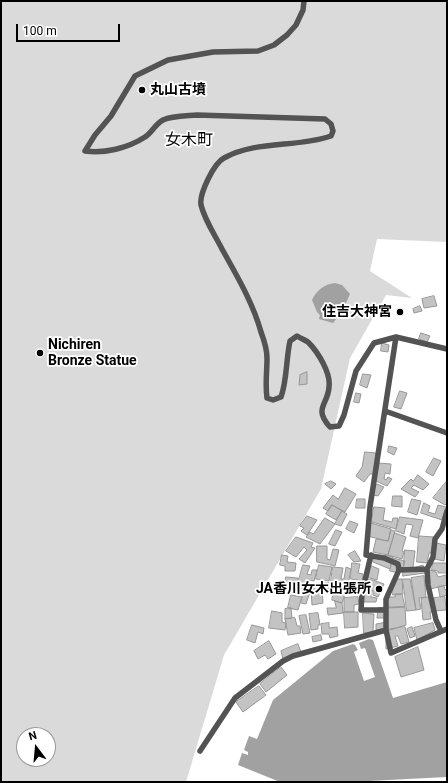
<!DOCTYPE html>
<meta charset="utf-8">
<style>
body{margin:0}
#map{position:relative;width:448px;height:783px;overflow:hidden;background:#fff;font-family:Roboto,sans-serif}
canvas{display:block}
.frame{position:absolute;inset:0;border:2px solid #000;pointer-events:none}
.north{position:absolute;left:16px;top:727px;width:40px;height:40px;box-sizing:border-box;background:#fff;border:1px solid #999;border-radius:50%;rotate:344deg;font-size:11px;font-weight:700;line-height:16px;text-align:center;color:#000}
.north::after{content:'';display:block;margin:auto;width:14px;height:18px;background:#000;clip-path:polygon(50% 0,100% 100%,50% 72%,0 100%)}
.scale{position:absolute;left:16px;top:24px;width:104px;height:18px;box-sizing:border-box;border:2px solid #000;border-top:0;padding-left:5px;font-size:12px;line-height:14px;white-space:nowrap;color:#000;-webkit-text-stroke:3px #fff;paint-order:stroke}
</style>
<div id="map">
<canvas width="448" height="783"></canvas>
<div class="frame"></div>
<div class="north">N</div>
<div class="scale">100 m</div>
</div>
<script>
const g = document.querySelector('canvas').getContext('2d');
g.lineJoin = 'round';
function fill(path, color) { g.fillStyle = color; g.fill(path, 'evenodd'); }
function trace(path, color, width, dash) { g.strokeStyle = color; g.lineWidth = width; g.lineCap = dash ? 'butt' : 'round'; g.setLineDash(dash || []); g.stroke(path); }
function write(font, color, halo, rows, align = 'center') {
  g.font = font + ' Roboto,"Noto Sans JP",sans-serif'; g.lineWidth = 3.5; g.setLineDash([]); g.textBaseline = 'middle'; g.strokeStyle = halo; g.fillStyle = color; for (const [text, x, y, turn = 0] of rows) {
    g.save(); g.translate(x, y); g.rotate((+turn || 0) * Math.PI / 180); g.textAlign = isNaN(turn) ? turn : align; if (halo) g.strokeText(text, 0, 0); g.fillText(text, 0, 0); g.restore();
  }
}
const green = new Path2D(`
 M1 1H447V242L377 239 370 271 412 298 386 295 350 358 321 489 224 655 186 782H1ZM24 735H48V759H24Z`);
const water = new Path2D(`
 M335 283 342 285 350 294 342 312 333 323 319 319 320 315 317 312 312 300C316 291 324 284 335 283Z
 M369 639 373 640 393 698 447 682V777L349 782H280L238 765 242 753 248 755V752L244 750 249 736 257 739 273 700 333 651 353 644 355 645 358 650 354 652 364 681 375 677 365 648 361 649 359 643Z`);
const building = new Path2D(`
 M434 296 437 306 424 308 422 299Z
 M420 306 422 311 414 313 413 309Z
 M421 333 430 336 427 342 419 339Z
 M382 343 389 345 388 352 381 351Z
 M307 372V384L299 385 300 375Z
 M363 374 371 375 367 388 360 385Z
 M400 391 407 393 401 409 394 407Z
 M356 393 361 394 359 403 354 402Z
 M389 446 397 448 394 455 388 452Z
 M365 452 376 453 374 474H370L364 482 356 476 362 467Z
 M434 458 441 461 433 476 426 472Z
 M378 463 391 464 390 474 385 473 384 479 386 480 388 477 392 479 387 486 376 481Z
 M418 475 429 484 423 490 414 485 411 488 419 492 415 497 401 489 411 479 413 481Z
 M331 481 336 484 331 489 325 484Z
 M447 481V503L445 505 433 498Z
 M377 484 384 487 378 496 373 495Z
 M345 488 356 494 345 512 332 505 328 511 323 508 333 495 338 499Z
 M393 496H402V507L392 506Z
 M357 499H365V508H356Z
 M412 499 421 501 417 515 408 512Z
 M424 503 430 506 428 512 435 514 438 505 446 507 442 520 421 513Z
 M332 505 342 511 336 520 326 514Z
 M374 507 385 508 383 520 392 522 393 518H398L396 529 372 522Z
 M342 511 347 514 341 526 335 524Z
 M307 516 317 520 307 535 301 531 304 528 300 526Z
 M400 517 423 520 418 538 410 536 413 525 406 524 404 534 396 531Z
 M325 518 335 524 320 544 306 537 310 532 313 534Z
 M350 521 358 524 354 533 346 529Z
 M371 523 391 529 388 541 367 536Z
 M336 530 342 532 335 546 329 544Z
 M391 530 395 531 388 555 373 552 376 539 388 541Z
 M395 533 406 537 402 551 404 552 402 559 388 555Z
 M419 536 434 537 433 553H429L427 563 417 562Z
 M296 537 313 543 311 547 315 548 305 563 299 559 307 550 304 547 296 557 286 551Z
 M436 543 446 545 444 561 434 559Z
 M317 546H327V559L330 560 333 549 339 550 335 566 317 562Z
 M405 550 415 551 413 568 423 565 425 573 403 576Z
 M355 551 361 561 354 562 348 555Z
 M282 555 288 556 287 562 296 563 295 571H285V566L280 565Z
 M375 555 384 558 385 555 393 557 390 569 373 562Z
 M393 558 405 561 403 568 399 573 390 571Z
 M352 563 360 564 358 573 363 574V581L351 579Z
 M433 563H447V573H438V571L432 570Z
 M303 565 310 566 307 574 311 575 312 570H317L314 581 308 580 305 587 309 588 308 590 297 587Z
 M319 565 332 567 329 581 316 579Z
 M369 565 379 569 377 580 366 577Z
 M333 567 343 568 341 579H344L346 567 351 569 348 585 331 581Z
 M427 569 436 572 438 577 446 575 447 585 430 589Z
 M424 576 426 597 419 598 421 609 416 610 411 578Z
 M286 577 298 578 297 585 285 584Z
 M364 579 373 580 384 584 378 597 373 595V591L362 590Z
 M394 579H402L403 594 393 595Z
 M403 579H410L416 610 407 611Z
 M333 583V588L322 589 323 603 312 605 311 589H314V584Z
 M336 585 347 588 342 603 332 600Z
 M444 586 445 590 447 589V595L440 597 438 587Z
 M304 591 310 592 306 604 301 603Z
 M371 592V597L377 598 376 602H362V593Z
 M395 594H402L405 607 387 608V597H395Z
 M291 595 302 597 298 610 288 608Z
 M358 597 359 604 354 605V612H344V598Z
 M430 597 432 612H430L431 619 423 620 421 599Z
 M445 597 446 610 435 611 434 598Z
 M335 601 342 603 343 613 328 615 327 608H336Z
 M405 607 406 625 390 630H376V624L387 622V618H377L378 608Z
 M291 608 292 618 285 619V609Z
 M272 611 282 613V622L286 623 285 630 269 628Z
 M344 612H358V627L345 628Z
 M318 613 320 625H318V629L311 630 309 614Z
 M363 613 374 614 373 632 364 633Z
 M306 615 310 633 303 634 299 616Z
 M295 618 297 626H300L301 633 288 635 285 619Z
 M329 623V628L337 627 338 636 330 638 329 634H322L321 624Z
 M433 623 435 630 417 640 414 628Z
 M252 625 264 628 263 634 258 632 255 643 247 640Z
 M405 627 409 642 401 644 398 636H395L398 646 386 649V630Z
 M412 627 415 636 410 638 407 629Z
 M321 635 322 640 313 642 312 637Z
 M269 641 276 654 268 659 265 655 258 659 254 651Z
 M298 644 301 652 283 659 281 651Z
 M418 647 424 670 401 677 395 657Z
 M281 667 287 675 266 692 260 684Z
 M259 686 266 695 243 712 236 702Z`);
const street = new Path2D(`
 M304 1 303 10 296 25 287 35 274 45 258 51 213 52 168 60 135 76 111 116 95 135 85 151C104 154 128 148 145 137 152 133 155 124 163 120 172 116 187 116 197 115L325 119 331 124 333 131 331 136C296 148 257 140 224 158 214 163 199 194 201 205 205 221 215 235 222 249 237 276 253 303 261 332 264 340 267 350 267 358 267 372 265 385 267 398L273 400 281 397C287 381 286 359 290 341L297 336C300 338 305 340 308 342 318 352 331 373 329 387 328 405 313 408 330 427L339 426 344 415 356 371 374 343 396 337 447 349
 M385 411 447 433
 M371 555 362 593 361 610H385
 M399 570 427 569
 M386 630V599L399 570 398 564 384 558 366 555 370 507 396 337
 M441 631 436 620 428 585 427 569 433 557 435 539 442 529 447 511
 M200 751 235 698 283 661 293 656 386 630 391 653 447 629`);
const markers = [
 [142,90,4,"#000"],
 [400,312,4,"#000"],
 [40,353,4,"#000"],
 [379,589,4,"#000"]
];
const poiNames = [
 ["丸山古墳",150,90],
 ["住吉大神宮",392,312,"right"],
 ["Nichiren",48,345],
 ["Bronze Statue",48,361],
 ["JA香川女木出張所",371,589,"right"]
];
const quarterNames = [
 ["女木町",189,141]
];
fill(green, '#dadada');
fill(water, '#a1a1a1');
fill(building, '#c3c3c3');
trace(building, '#979797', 1);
trace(street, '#535353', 5.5);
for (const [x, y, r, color] of markers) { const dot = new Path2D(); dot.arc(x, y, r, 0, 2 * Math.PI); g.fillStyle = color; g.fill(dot); trace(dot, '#fff', 1.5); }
write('bold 14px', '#000', '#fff', poiNames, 'left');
write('16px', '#000', '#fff', quarterNames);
</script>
